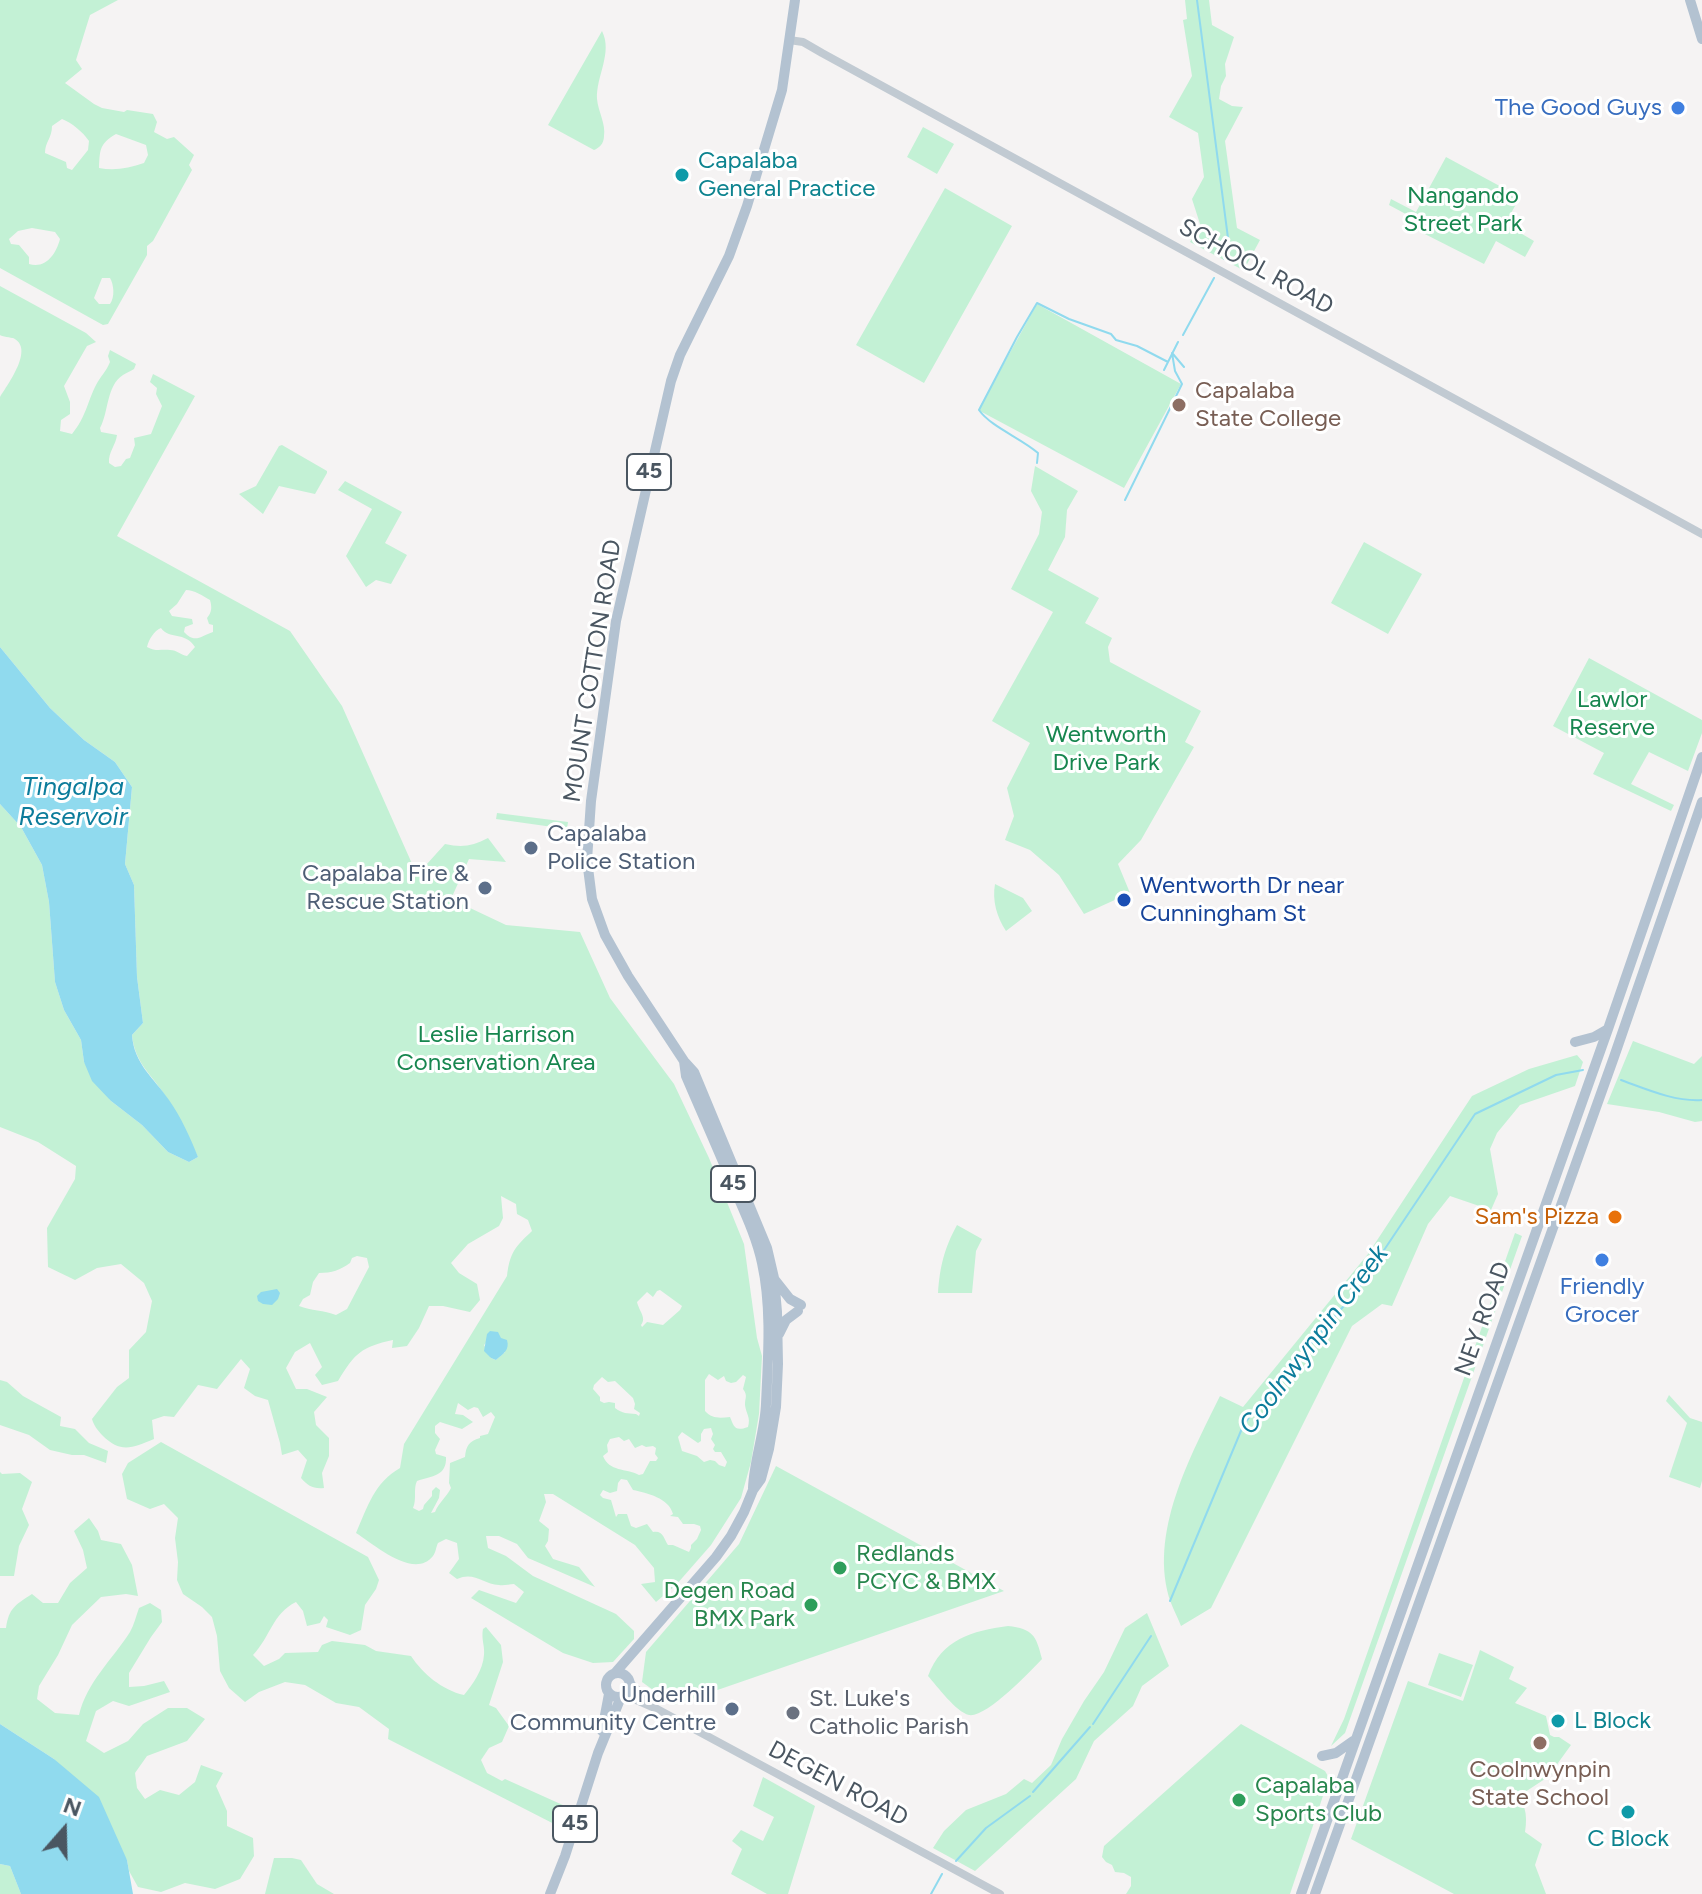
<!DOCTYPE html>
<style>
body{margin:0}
#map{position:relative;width:1702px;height:1894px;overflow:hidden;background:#f5f3f3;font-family:Figtree,sans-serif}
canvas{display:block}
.north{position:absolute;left:24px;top:1790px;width:80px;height:80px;-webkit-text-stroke:6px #fff;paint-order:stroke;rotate:20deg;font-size:22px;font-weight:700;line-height:32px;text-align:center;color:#4a5661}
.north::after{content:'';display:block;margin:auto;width:28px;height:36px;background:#4a5661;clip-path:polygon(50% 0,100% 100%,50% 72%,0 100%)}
</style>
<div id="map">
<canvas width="1702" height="1894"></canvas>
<div class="north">N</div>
</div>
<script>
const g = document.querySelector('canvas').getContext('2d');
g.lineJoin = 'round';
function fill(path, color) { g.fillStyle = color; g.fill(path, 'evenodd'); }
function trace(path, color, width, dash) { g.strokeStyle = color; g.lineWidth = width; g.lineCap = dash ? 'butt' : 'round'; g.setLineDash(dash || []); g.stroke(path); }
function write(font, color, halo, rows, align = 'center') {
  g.font = font + ' Figtree,sans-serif'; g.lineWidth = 6; g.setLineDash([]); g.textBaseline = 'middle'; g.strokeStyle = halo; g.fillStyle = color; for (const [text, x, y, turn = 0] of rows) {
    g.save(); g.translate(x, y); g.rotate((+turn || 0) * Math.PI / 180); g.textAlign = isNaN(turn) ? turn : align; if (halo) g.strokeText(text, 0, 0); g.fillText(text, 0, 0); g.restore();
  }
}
const green = new Path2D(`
 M0 0H118L90 15 76 60 82 69 65 83 94 104 102 108 124 112 127 110 153 114 157 122 154 132 167 139 174 137 194 155 189 165 192 170 153 241 147 246V255L108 324 103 325 0 268ZM62 119C72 123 83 132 89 141L88 150 72 170 67 168 66 162 45 153C45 142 52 138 52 126ZM116 134 146 145 148 155 144 163C129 168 115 171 99 168 100 150 99 144 116 134ZM32 228 55 232 60 239C56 254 46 269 29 264V257L19 245 11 244 9 239 18 231ZM102 278H110C114 285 115 297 110 304H99L94 298Z
 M1185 0H1209L1212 25 1234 37 1225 64 1226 76 1221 86 1219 99 1232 106 1243 107 1225 141 1237 228 1260 240 1246 266 1241 269 1190 242 1200 224 1192 199 1204 177 1198 133 1169 117 1192 76 1183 20 1187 19Z
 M602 31C613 53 596 76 597 99 598 111 606 124 604 136 604 144 599 148 594 150L548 125Z
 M923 127 954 144 937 174 907 157Z
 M1446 157 1520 197 1505 224 1534 241 1525 257 1496 241 1484 264 1411 227 1415 219 1389 205 1391 199 1416 212Z
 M945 188 1012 226 924 383 856 345Z
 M0 286 86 333 96 342 87 346 64 386 70 402V414L61 420 60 431 72 434C86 417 87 403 96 385 100 377 106 372 110 362L108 356 110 350 136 364 134 369C131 371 126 373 123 375 106 386 109 412 100 428L101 432 117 435C116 445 108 452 109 463L115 467 121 466 126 459 130 458 135 445 134 438 151 434 162 406 156 394 157 388 150 382 153 374 195 396 117 536 290 631 342 706 417 875 445 844C462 848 473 846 488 838L506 862 469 859 451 899 506 925 580 932 610 998 674 1084 709 1158 744 1244 757 1338 762 1356 759 1414 751 1462 741 1498 711 1545 676 1585 656 1602 641 1584 655 1582 654 1568 635 1545 553 1494H544L546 1502 539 1521 549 1529 548 1541 545 1546 553 1559 579 1567 595 1587 528 1558 517 1544 499 1536H486L488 1548 506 1556 533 1576 616 1614 634 1631V1639L613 1662 593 1663 563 1653 471 1598 479 1590 516 1603 524 1592 514 1584C509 1584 504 1586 499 1585 483 1584 474 1571 457 1579L449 1573 459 1559 457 1543 446 1539 438 1543C436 1547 436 1552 433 1556 414 1580 375 1545 356 1533 368 1506 374 1483 400 1468L404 1444 507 1276C510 1252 515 1247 532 1231L528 1220 517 1214 516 1204 501 1196 503 1218 499 1226 468 1244 451 1263 459 1273 477 1284 480 1300 470 1312 443 1306H429L419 1328 407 1346 392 1348 393 1340C361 1347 355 1353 338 1381L322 1385 315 1375 322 1367 310 1343 295 1352 286 1368 296 1389H307L327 1397 314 1412 316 1425 329 1438V1456L322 1473 324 1488C313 1489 308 1486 301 1478L307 1460 298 1450 282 1455 280 1443 268 1400 255 1396 244 1388 250 1369 241 1359 217 1389 198 1385 174 1417 164 1416 152 1420 154 1439C132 1448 121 1454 102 1435 97 1429 94 1426 92 1419L117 1387 129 1378V1350L146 1332 152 1301 144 1283 121 1264 97 1268 75 1280 48 1267 47 1228 75 1179 76 1166 38 1142 0 1127V804L21 827 42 865 49 902 55 982 64 1010 81 1040 84 1062 111 1101 142 1125 168 1152 189 1162 198 1157C188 1138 179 1119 168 1100 154 1076 135 1065 132 1035L143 1023 137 977 134 885 125 864 132 787 115 762 84 740 50 708 0 647V397C8 384 35 348 13 338 12 338 1 336 0 335ZM186 590C194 590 203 596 210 600 212 607 212 612 207 618L209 624 213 625V632C201 636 195 644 184 632L185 627 193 624 192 619 172 616 169 611 177 604ZM161 628C169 640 185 631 195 647L187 656C181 655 177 650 170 650 161 649 156 652 147 647 149 639 154 631 161 628ZM357 1256 367 1258 369 1267 347 1309 336 1315C324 1310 311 1311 299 1306L303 1299 310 1295 313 1282 319 1273C332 1273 340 1270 350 1263L352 1258ZM660 1290 682 1306 680 1310 663 1325 647 1322 642 1327 641 1325C647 1318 639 1311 637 1302L647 1292 653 1297 657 1291ZM497 1332 505 1352 496 1360 491 1358 484 1345ZM709 1374 718 1380 724 1376 726 1381 731 1383 736 1382 743 1375 746 1377 743 1389C748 1396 745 1397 745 1405 746 1414 751 1417 748 1427 734 1432 734 1426 730 1417 720 1418 712 1419 705 1411V1380ZM602 1377 608 1382 615 1381 633 1398 635 1404 634 1409 640 1413 639 1416 636 1414C627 1413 623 1414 615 1408V1403L609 1402 604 1403 600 1401V1397L593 1389 594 1385ZM458 1403 468 1410 474 1407 478 1408 483 1417 491 1412 495 1417 488 1434 480 1436V1438C469 1441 466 1446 465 1457L450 1463 449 1483 451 1488C446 1498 439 1502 435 1512L431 1513 439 1498 440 1490 436 1487 432 1491V1496L424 1505 423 1509 419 1511 413 1508C417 1499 413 1489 417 1481 432 1476 447 1476 446 1457L436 1454 435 1450 440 1439 435 1433V1426L440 1422 462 1429 473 1422 463 1415 455 1414ZM711 1428 713 1434 711 1439 715 1445 713 1449 715 1452H721L727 1462 725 1467 719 1465 715 1461 710 1460 704 1462 697 1456 682 1451 678 1437 682 1432 698 1443 701 1441V1434L704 1429ZM619 1437 624 1441 629 1439 635 1448 642 1445 646 1447 653 1446 656 1448 655 1454 658 1458 656 1461H650L643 1474 639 1475C626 1468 609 1472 603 1456L608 1452 607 1445 610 1439ZM621 1479 627 1480 633 1490C647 1493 669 1498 673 1514L670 1516 678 1517 683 1524H694L700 1526 701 1530 697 1539 691 1545V1548L689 1552 673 1545H668C664 1539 663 1530 653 1532L647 1524 636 1528 631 1526 627 1514H618L616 1517 611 1500 603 1498 600 1495 603 1490 610 1493 617 1491 618 1483Z
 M1037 304 1181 384 1124 488 978 410Z
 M282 445 327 471V473L315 494 279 486 263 514 239 494 256 486 279 446Z
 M1035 466 1078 491 1067 510 1065 537 1048 570 1099 598 1085 623 1112 638 1108 647 1110 662 1201 711 1185 742 1194 747 1141 840 1118 864 1130 893 1084 914 1059 875 1030 850 1005 840 1014 816 1007 788 1030 743 992 721 1053 612 1011 589 1039 534 1042 512 1031 491Z
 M345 481 402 512 385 543 407 555 391 584 376 580 366 587 346 556 372 509 338 490Z
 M1364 542 1422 574 1388 634 1331 603Z
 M1589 658 1702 720V733L1688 771 1649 752 1631 784 1674 805 1671 811 1593 774 1604 753 1553 726Z
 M497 813 568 822 567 829 496 819Z
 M995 884 1023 898 1032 911 1006 931C997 917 992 901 995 884Z
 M1633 1041 1694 1064 1702 1056V1121L1695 1122 1659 1112 1607 1104Z
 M1577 1055 1583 1062 1575 1086 1520 1105 1497 1133 1490 1149 1498 1194 1491 1210 1450 1196 1428 1224 1392 1306 1382 1304 1352 1326 1211 1608 1181 1626C1178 1618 1174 1611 1171 1603 1147 1535 1191 1455 1220 1396L1243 1407 1368 1254 1472 1096 1529 1069Z
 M957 1225 982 1239 976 1251 972 1293H938C940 1266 944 1249 957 1225Z
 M1515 1233 1522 1236 1345 1733 1331 1746 1344 1719Z
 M0 1380 7 1382 23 1396 61 1417 60 1426 75 1429 89 1443 108 1451 106 1463 84 1455H72L50 1450 29 1435 0 1425Z
 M1669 1395 1690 1418 1702 1422V1481L1700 1488 1669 1477 1687 1423 1666 1401Z
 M161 1442 368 1557 379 1580 376 1589 365 1605 361 1630 350 1635 326 1627 328 1620 324 1616 320 1623 307 1626 303 1611 296 1602C272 1614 271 1636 253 1655L264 1666 279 1659 285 1653 318 1652 322 1645 332 1641 365 1645 376 1651 411 1656C423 1674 442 1690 464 1695 473 1684 483 1670 484 1655 485 1646 481 1639 483 1629L486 1627 501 1645 503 1662 489 1705 496 1708 509 1726 502 1742 489 1748 481 1760 487 1773 502 1781 505 1779 565 1806 568 1816 562 1828 388 1739 389 1729 359 1707 336 1703 305 1685 285 1682 259 1692 245 1702 229 1688 220 1671 217 1636 212 1617 202 1607 183 1594 177 1580 178 1562 175 1538 178 1518 164 1504 150 1509 127 1499 122 1474 128 1463Z
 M776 1466 1004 1591 674 1705 642 1682 646 1652 739 1544Z
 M0 1472 2 1474 20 1473 32 1482 22 1509 29 1525 19 1546 14 1576H0Z
 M89 1518 98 1531 101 1540 121 1544 132 1565 138 1596 126 1594 101 1597 72 1625 58 1655 39 1686 37 1699 55 1713 79 1715C87 1682 112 1660 130 1632 134 1625 136 1616 139 1608L150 1603 161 1610 162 1622 151 1637 129 1673V1687L144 1686 164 1681 170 1692 129 1706 113 1701 96 1711 86 1741 104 1753 128 1741 143 1724 168 1708H187L205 1719 187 1741 147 1756 135 1773 137 1788 145 1799 160 1790 179 1795 195 1782 201 1765 223 1773 216 1786 227 1811V1826L253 1838 254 1856 240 1879 215 1889 185 1883 161 1892 138 1887 129 1871 127 1860 54 1759 0 1724V1628H6C9 1608 15 1605 32 1594L43 1603H58L70 1583 87 1568 83 1550 74 1531Z
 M1147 1613 1169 1666 1142 1686 1133 1706 1094 1741 1076 1779 975 1871 933 1848 944 1831 966 1810 1006 1794 1024 1779 1032 1783 1051 1765 1062 1739 1084 1701 1104 1672 1125 1628Z
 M1008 1626C1033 1629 1036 1635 1042 1659 1030 1672 986 1718 969 1715 956 1712 937 1686 928 1676 942 1639 972 1631 1008 1626Z
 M1480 1650 1514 1667 1509 1679 1527 1688 1515 1703 1546 1716 1550 1735 1554 1737H1559L1571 1745 1558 1763 1551 1775 1522 1794 1512 1788C1525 1801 1528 1814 1525 1832L1542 1844 1535 1865 1546 1894H1454L1351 1839 1408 1681 1463 1701Z
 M1439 1653 1473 1665 1461 1697 1428 1685Z
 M1241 1724 1325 1771 1329 1778 1290 1894H1126L1131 1886V1877L1124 1873 1115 1872 1112 1865 1106 1862 1102 1857 1104 1846Z
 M763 1777 815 1806 788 1894H767L731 1874 742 1849 732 1841 741 1830 763 1841 774 1817 753 1806Z
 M274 1858H292L301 1860 317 1884 334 1894H265Z
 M0 1864 10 1866 21 1894H0Z`);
const water = new Path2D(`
 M0 647 50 708 84 740 115 762 132 787 125 864 134 885 137 977 143 1023 132 1035C134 1064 154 1078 169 1100 182 1119 190 1137 198 1157L189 1162 168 1152 142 1125 111 1101 92 1081 84 1062 81 1040 64 1010 55 982 49 902 42 865 21 827 0 804Z
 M277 1289 280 1293 278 1299 272 1305 263 1304 258 1301 257 1296 261 1292Z
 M490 1331 498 1332 501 1338 507 1340C510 1350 503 1354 496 1360L491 1358 484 1351 487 1334Z
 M0 1724 54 1759 99 1797 127 1860 133 1894H21L10 1866 0 1864Z`);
const stream = new Path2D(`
 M1197 0 1228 238 1224 259
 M1183 335 1214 278
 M1173 354 1184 367
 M1164 370 1178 342
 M1037 463 1038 453C1021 438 991 427 979 410L1017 337 1037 303 1069 319 1111 334 1116 340 1137 346 1168 362
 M1125 500 1182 384 1175 371 1172 353
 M1621 1080C1646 1089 1675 1102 1702 1100
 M1170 1601 1243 1426 1261 1401 1356 1292 1475 1114 1556 1075 1583 1070
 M1093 1724 1151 1636
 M1033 1792 1090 1727
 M956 1861 986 1828 1030 1796
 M931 1894 942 1874`);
const minor = new Path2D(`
 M789 40 803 42 822 53 1702 534
 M630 1683 654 1705
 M625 1695 657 1709 1000 1894`);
const major = new Path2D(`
 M1690 0 1702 39
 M1575 1042 1594 1037 1608 1029
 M684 1061 686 1076C701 1111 717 1147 732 1183 743 1209 756 1235 762 1263 772 1308 768 1358 766 1404 765 1432 754 1460 753 1488
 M775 1280 790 1299 801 1305
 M779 1334 786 1320 798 1311
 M606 1685a12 12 0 1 1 24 0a12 12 0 1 1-24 0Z
 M615 1673 716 1557 731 1536 744 1512 753 1490 761 1479 769 1449 776 1407 778 1364 777 1312 774 1278 767 1248 694 1072 684 1061 628 976 605 935 592 899 587 860 591 801 616 621 671 381 680 355 729 256 747 206 782 90 795 0
 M602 1731 609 1694
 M1322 1756 1336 1753 1353 1741
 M550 1894 565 1856 598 1753 621 1697
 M1301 1894 1608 1029 1702 757
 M1315 1894 1614 1057 1702 802`);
const markers = [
 [1678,108,8,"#3f7fe0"],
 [682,175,8,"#0f9aa8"],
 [1179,405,8,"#8d6e63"],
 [531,848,8,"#5c6f8a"],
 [485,888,8,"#5c6f8a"],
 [1124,900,8,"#1a4fb4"],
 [1615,1217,8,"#e8710a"],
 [1602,1260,8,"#3f7fe0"],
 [840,1568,8,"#2e9e5b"],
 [811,1605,8,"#2e9e5b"],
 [732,1709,8,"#5c6f8a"],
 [793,1713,8,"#6b7280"],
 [1558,1721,8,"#0f9aa8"],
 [1540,1743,8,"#8d6e63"],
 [1239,1800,8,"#2e9e5b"],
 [1628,1812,8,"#0f9aa8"]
];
const shields = [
 [649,472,44],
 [733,1184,44],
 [575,1824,44]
];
const shieldNames = [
 ["45",649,472],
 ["45",733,1184],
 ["45",575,1824]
];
const shopNames = [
 ["The Good Guys",1662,108],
 ["Friendly",1602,1287,"center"],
 ["Grocer",1602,1315,"center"]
];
const cultureNames = [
 ["Capalaba",698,161],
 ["General Practice",698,189],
 ["L Block",1574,1721],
 ["C Block",1628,1839,"center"]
];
const parkNames = [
 ["Nangando",1463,196],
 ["Street Park",1463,224],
 ["Lawlor",1612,700],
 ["Reserve",1612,728],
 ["Wentworth",1106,735],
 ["Drive Park",1106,763],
 ["Leslie Harrison",496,1035],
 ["Conservation Area",496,1063]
];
const streetNames = [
 ["SCHOOL ROAD",1256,267,29],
 ["MOUNT COTTON ROAD",593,671,-81],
 ["NEY ROAD",1483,1319,-70],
 ["DEGEN ROAD",838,1784,28]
];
const educationNames = [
 ["Capalaba",1195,391],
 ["State College",1195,419],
 ["Coolnwynpin",1540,1770,"center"],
 ["State School",1540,1798,"center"]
];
const serviceNames = [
 ["Capalaba",547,834,"left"],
 ["Police Station",547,862,"left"],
 ["Capalaba Fire &",469,874],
 ["Rescue Station",469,902],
 ["Underhill",716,1695],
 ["Community Centre",716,1723]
];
const transitNames = [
 ["Wentworth Dr near",1140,886],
 ["Cunningham St",1140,914]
];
const foodNames = [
 ["Sam's Pizza",1599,1217]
];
const leisureNames = [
 ["Redlands",856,1554],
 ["PCYC & BMX",856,1582],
 ["Degen Road",795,1591,"right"],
 ["BMX Park",795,1619,"right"],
 ["Capalaba",1255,1786],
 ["Sports Club",1255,1814]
];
const worshipNames = [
 ["St. Luke's",809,1699],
 ["Catholic Parish",809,1727]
];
const waterNames = [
 ["Tingalpa",73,787],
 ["Reservoir",73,817],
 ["Coolnwynpin Creek",1314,1340,-53]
];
fill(green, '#c3f1d5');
fill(water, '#90daee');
trace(stream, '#90daee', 2);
trace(minor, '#c1cad2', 8);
trace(major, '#b3c2d1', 10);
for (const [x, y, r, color] of markers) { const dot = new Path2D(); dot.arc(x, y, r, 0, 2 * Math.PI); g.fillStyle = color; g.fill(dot); trace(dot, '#fff', 3); }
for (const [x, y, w] of shields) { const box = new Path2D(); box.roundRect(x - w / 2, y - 18, w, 36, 6); g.fillStyle = '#fff'; g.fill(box); trace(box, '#4a5661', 2); }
write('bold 22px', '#4a5661', null, shieldNames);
write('24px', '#366cbe', '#fff', shopNames, 'right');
write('24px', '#0d838f', '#fff', cultureNames, 'left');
write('24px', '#17864f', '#fff', parkNames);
write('24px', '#4a5661', '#fff', streetNames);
write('24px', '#785e54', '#fff', educationNames, 'left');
write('24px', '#4e5e75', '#fff', serviceNames, 'right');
write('24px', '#164399', '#fff', transitNames, 'left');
write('24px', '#c56008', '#fff', foodNames, 'right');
write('24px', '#27864d', '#fff', leisureNames, 'left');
write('24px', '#5b616d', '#fff', worshipNames, 'left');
write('italic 26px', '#0c7c9b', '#fff', waterNames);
</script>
